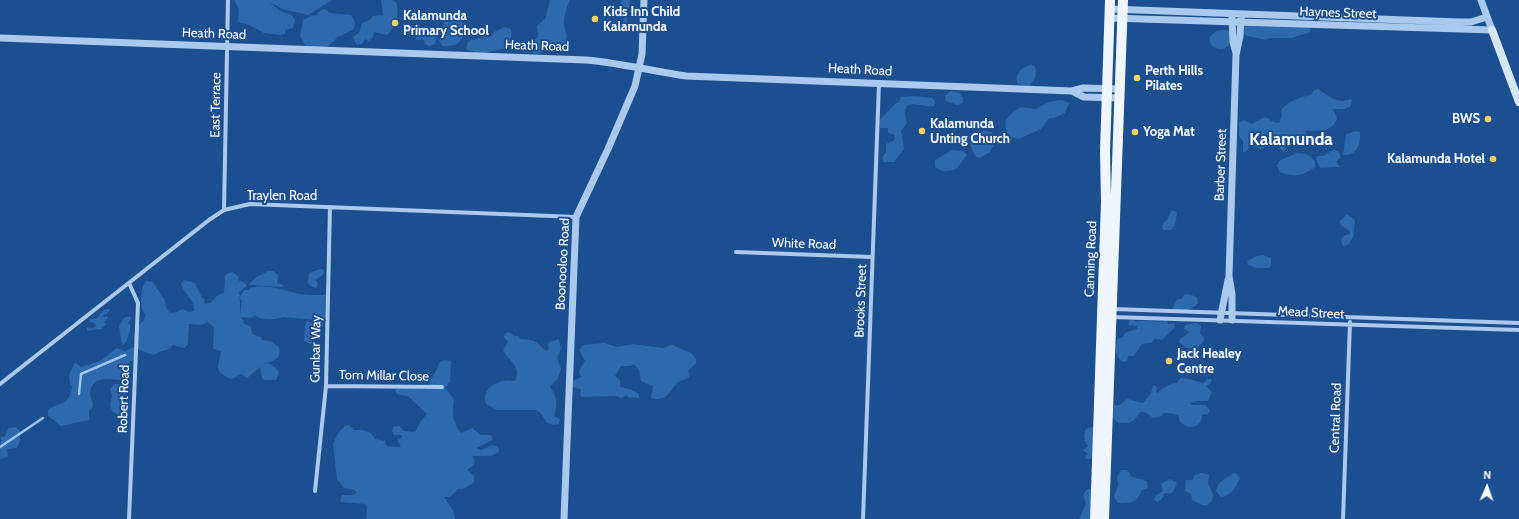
<!DOCTYPE html>
<style>
body{margin:0}
#map{position:relative;width:1519px;height:519px;overflow:hidden;background:#1b4f8f;font-family:Cabin,sans-serif}
canvas{display:block}
.north{position:absolute;left:1467px;top:467px;width:40px;height:40px;-webkit-text-stroke:3px #1b4f8f;paint-order:stroke;rotate:2deg;font-size:11px;font-weight:700;line-height:16px;text-align:center;color:#fff}
.north::after{content:'';display:block;margin:auto;width:14px;height:18px;background:#fff;clip-path:polygon(50% 0,100% 100%,50% 72%,0 100%)}
</style>
<div id="map">
<canvas width="1519" height="519"></canvas>
<div class="north">N</div>
</div>
<script>
const g = document.querySelector('canvas').getContext('2d');
g.lineJoin = 'round';
function fill(path, color) { g.fillStyle = color; g.fill(path, 'evenodd'); }
function trace(path, color, width, dash) { g.strokeStyle = color; g.lineWidth = width; g.lineCap = dash ? 'butt' : 'round'; g.setLineDash(dash || []); g.stroke(path); }
function write(font, color, halo, rows, align = 'center') {
  g.font = font + ' Cabin,sans-serif'; g.lineWidth = 4; g.setLineDash([]); g.textBaseline = 'middle'; g.strokeStyle = halo; g.fillStyle = color; for (const [text, x, y, turn = 0] of rows) {
    g.save(); g.translate(x, y); g.rotate((+turn || 0) * Math.PI / 180); g.textAlign = isNaN(turn) ? turn : align; if (halo) g.strokeText(text, 0, 0); g.fillText(text, 0, 0); g.restore();
  }
}
const green = new Path2D(`
 M234 0H332L308 15 283 9 269 2 282 12 292 15 295 20 293 28 285 30V34L280 35 264 33 249 25 238 22C238 12 241 10 234 0Z
 M381 0H393L396 2C400 14 396 27 387 35L374 32 373 37 369 41 365 39 362 44 357 45 353 37 359 33 362 23 370 20 373 16 383 15Z
 M550 0H570C566 8 565 14 564 22 563 31 570 34 564 45L556 47 550 52 542 50 540 54 533 53 530 47 533 41 538 37 537 26 545 19Z
 M623 0H630L626 30C621 24 625 22 623 15 622 10 621 7 621 2Z
 M324 9 331 13 351 15 355 22 354 29 338 37 327 47H306L300 36 303 20 311 16 317 15V13Z
 M452 15 461 17 466 30C462 42 456 47 443 46L439 41 444 29V21Z
 M1252 22 1309 26 1311 30 1310 32 1292 38H1270L1265 40C1258 37 1249 38 1242 33L1244 27Z
 M504 27 511 29C513 36 510 42 506 48L480 54 466 49 468 42 471 40 492 36 494 32Z
 M1225 30 1229 31C1230 40 1232 47 1222 49 1214 49 1209 45 1210 37L1216 31Z
 M434 31 437 36 435 44 429 46 425 44 423 39 417 40 414 36 405 33Z
 M1031 65 1035 66C1038 75 1035 81 1028 86L1017 84C1015 73 1021 67 1031 65Z
 M1318 89 1335 100 1343 101 1352 99 1351 106 1345 109H1333L1337 118C1333 133 1318 130 1306 131 1305 144 1297 143 1287 143L1284 152 1280 149V146L1284 143 1278 140 1262 149 1250 146 1246 152H1243V141L1239 136V123L1244 120 1252 124C1274 111 1262 121 1279 123L1282 115 1281 111C1287 101 1301 97 1311 95L1313 91Z
 M951 91 960 93 963 98V103L957 105 946 101 945 96Z
 M915 96 932 98 935 101 934 106C920 109 899 93 907 123L901 131 904 149 894 162H884L882 158 886 152V144L894 140 895 135 888 133V128H881L879 126 880 120 895 104 899 102 901 97Z
 M1061 100 1069 103 1065 113 1054 118H1049L1041 129 1019 139C1008 138 1004 131 1006 120L1014 111 1021 107 1035 109 1049 102Z
 M983 131 992 132 995 142 990 152 979 158 976 157C973 150 968 146 971 137Z
 M1356 131 1360 132C1361 144 1357 156 1343 155L1346 134Z
 M952 150 963 151 967 155 957 168C950 172 942 173 935 167V160Z
 M1333 150 1338 151 1341 157 1336 162 1340 167 1320 168 1316 159 1317 156H1323Z
 M1297 153 1306 154 1315 161V167C1303 176 1294 178 1280 172L1277 166 1279 161Z
 M1171 211H1175L1177 213 1175 225 1171 230H1164L1162 228 1163 223 1167 220Z
 M1347 214 1355 220 1353 237 1349 244 1345 246 1342 245 1341 239 1344 236 1350 234V231L1342 226 1339 222Z
 M1263 255 1271 258V265L1269 268H1257L1248 265 1247 261 1257 256Z
 M320 269 324 270 323 275 315 280 318 284 316 288C307 287 307 280 309 273Z
 M268 271H273L278 275 277 283 283 285V287L249 285 255 278Z
 M232 272 239 277 238 280 245 283 247 286 239 292 240 297 244 290H249L250 288C265 283 283 290 299 294 308 295 318 295 328 295L327 319 317 320 283 317C275 320 262 321 255 315L251 318 242 317 240 314 242 301 239 297C242 306 237 314 244 321L243 323 251 327 252 334 261 337 262 340 271 341 279 347C281 357 277 360 267 363 276 367 282 370 276 380H264L262 378 260 367 247 378 241 374 232 379C212 372 219 366 221 351L213 349 214 327 208 322 202 325 189 324 188 344 184 348 173 345C168 352 160 350 154 355L139 350 137 346 135 359 120 368 121 371H128L127 374 121 380C108 380 92 375 90 393 90 398 93 401 93 406L89 411V420L61 426 48 416V410C62 400 69 407 72 386L70 384 69 375 75 362 81 367 100 361 117 348 125 351 136 346C130 330 140 328 146 315 139 309 140 287 146 281L153 282 164 299 167 309 170 313 177 312 182 309 189 312 194 311C196 301 184 294 181 284L184 280 195 283 202 298 205 299 204 304 210 303 218 295 224 293 225 276 228 273Z
 M1185 294 1192 295 1197 298 1198 303C1191 312 1182 310 1172 310L1177 299H1182Z
 M105 309H110L109 312 101 317 107 316 108 318 104 322 106 325 101 329 87 331V327L93 328 96 326 95 323 89 322 90 319 97 318Z
 M129 316 132 318 128 323 131 326 126 343 122 345 119 326 124 318Z
 M1133 320 1136 322C1146 319 1157 323 1166 321L1169 324 1174 323 1175 327 1162 340 1155 339 1151 343 1142 344 1134 356H1128L1127 361 1123 362C1114 356 1115 348 1117 339L1123 337 1125 333 1137 329 1138 326 1128 325 1129 321Z
 M307 321 317 324 323 323 324 324 321 329V335L315 337 313 345 304 341 305 326Z
 M1196 323 1201 326 1200 333 1204 338V341L1197 348H1187L1179 342 1180 339 1190 332 1184 329 1185 325Z
 M509 332 514 336H519L520 339C538 340 534 341 546 351L549 349 548 345 549 342 559 339 561 348 557 358 561 369 558 378 550 387C557 397 558 404 554 416L560 419 559 424C541 427 548 416 536 410H497L486 404C480 387 501 378 515 381 523 366 507 360 503 350L508 342 503 336 506 333Z
 M604 343 617 347 632 344 663 348 672 345 691 353 696 359V363L688 371 690 375 689 377C686 380 680 380 677 383 669 392 667 402 651 398L653 386 641 381 639 370 634 364 630 366H621L615 376 620 380V387L630 389 639 394V398L628 397 626 395 622 398 615 396 582 397 580 394 581 389 572 387V381L581 377 579 371 585 361 579 350 583 345Z
 M444 360 451 361 450 382 445 388 454 399C452 413 452 421 461 433L472 428 481 435H491L493 440 476 448 481 450 492 445 496 446 499 449V452L491 456H473C477 463 473 466 467 470L474 476V482L465 488 458 489 450 497H444L453 510 455 519H366L367 507 365 504 340 502 342 495H353L357 493 354 490 344 488 337 479 333 444 338 433 345 426 349 425 354 430H362L371 433 375 439 385 441 387 446 401 447 397 439 401 438 402 435H394L392 432 393 427 399 426 405 431 415 432 420 422 427 414 409 397 397 394 395 390 399 388 429 389C429 378 437 373 439 363Z
 M1181 378C1189 378 1195 381 1203 383L1207 379H1212L1210 384 1206 386 1212 392 1208 401H1197L1190 403 1192 405H1205L1210 410 1208 414 1202 415C1201 429 1189 430 1180 422L1179 416 1171 413H1163L1162 416 1153 418 1145 412H1140C1134 422 1129 425 1117 422L1111 416 1112 408 1114 405H1120L1127 399 1143 403 1151 393 1153 385 1157 387 1156 392 1158 393C1161 388 1172 383 1177 383Z
 M115 384H123L127 389 124 398 126 412 119 415 113 412 110 406 112 396 110 389Z
 M1094 426V453L1090 459H1086L1085 456 1088 454 1083 450 1088 446C1084 442 1083 435 1086 429Z
 M16 427 20 431V441L17 448 7 449 8 457 0 459 1 437H4L9 428Z
 M1121 470H1127L1132 477 1147 481 1148 488 1142 490C1137 502 1131 504 1118 503L1114 497 1118 485 1117 476Z
 M1202 473 1209 475 1208 484C1213 492 1217 500 1205 506L1192 500 1191 494 1185 491 1186 480H1192L1195 475Z
 M1235 473 1240 478C1236 487 1231 496 1221 497L1216 491C1217 483 1228 475 1235 473Z
 M1170 479 1177 483 1173 492 1170 494 1165 493 1161 500 1157 502 1154 500 1155 496 1163 491 1161 484Z
 M1091 488 1100 519H1079L1086 504 1083 495 1086 490Z`);
const stream = new Path2D(`
 M79 394 81 374 125 355
 M0 447 43 418`);
const minor = new Path2D(`
 M224 210 228 0
 M736 252 872 257
 M129 283 138 303 129 519
 M1112 309 1519 323
 M1112 317 1519 330
 M0 384 209 220 224 210 250 204 576 217
 M326 386 442 387
 M315 491 326 386 330 207
 M863 519 879 83
 M1343 519 1350 322`);
const tertiary = new Path2D(`
 M1110 9 1459 22H1471L1487 17
 M1110 18 1492 30 1481 0
 M1232 18 1233 42 1236 53
 M0 38 586 60C620 63 653 71 686 76L1072 91 1083 88 1120 89
 M1072 91 1084 97 1119 98
 M1220 320 1228 280
 M1232 320V294L1229 276 1236 55 1240 36 1241 18
 M564 519 576 217 608 149 635 86 642 54 644 0`);
const secondary = new Path2D(`
 M1492 30 1519 102`);
const primary = new Path2D(`
 M1095 519 1106 202 1105 151 1110 0
 M1104 519 1123 0`);
const markers = [
 [595,19,4,"#ffd166"],
 [395,23,4,"#ffd166"],
 [1137,78,4,"#ffd166"],
 [1488,119,4,"#ffd166"],
 [922,131,4,"#ffd166"],
 [1135,132,4,"#ffd166"],
 [1493,159,4,"#ffd166"],
 [1169,361,4,"#ffd166"]
];
const poiNames = [
 ["Kids Inn Child",603,12],
 ["Kalamunda",603,27],
 ["Kalamunda",403,16],
 ["Primary School",403,31],
 ["Perth Hills",1145,71],
 ["Pilates",1145,86],
 ["BWS",1480,119,"right"],
 ["Kalamunda",930,124],
 ["Unting Church",930,139],
 ["Yoga Mat",1143,132],
 ["Kalamunda Hotel",1485,159,"right"],
 ["Jack Healey",1177,354],
 ["Centre",1177,369]
];
const streetNames = [
 ["Haynes Street",1338,13,2],
 ["Heath Road",214,34,2],
 ["Heath Road",537,46,2],
 ["Heath Road",860,70,3],
 ["East Terrace",216,105,-89],
 ["Barber Street",1221,165,-88],
 ["Traylen Road",282,196],
 ["White Road",804,244,2],
 ["Canning Road",1091,259,-88],
 ["Boonooloo Road",563,264,-87],
 ["Brooks Street",861,301,-88],
 ["Mead Street",1311,313,3],
 ["Gunbar Way",316,349,-89],
 ["Tom Millar Close",384,376,1],
 ["Robert Road",124,399,-88],
 ["Central Road",1336,418,-88]
];
const districtNames = [
 ["Kalamunda",1291,140]
];
fill(green, '#2e69ad');
trace(stream, '#9cc4f0', 2.5);
trace(minor, '#a9c9ee', 4);
trace(tertiary, '#a9c9ee', 7);
trace(secondary, '#d6e6fa', 8);
trace(primary, '#f0f6ff', 10);
for (const [x, y, r, color] of markers) { const dot = new Path2D(); dot.arc(x, y, r, 0, 2 * Math.PI); g.fillStyle = color; g.fill(dot); trace(dot, '#1b4f8f', 1.5); }
write('bold 13px', '#fff', '#1b4f8f', poiNames, 'left');
write('13px', '#fff', '#1b4f8f', streetNames);
write('bold 17px', '#fff', '#1b4f8f', districtNames);
</script>
